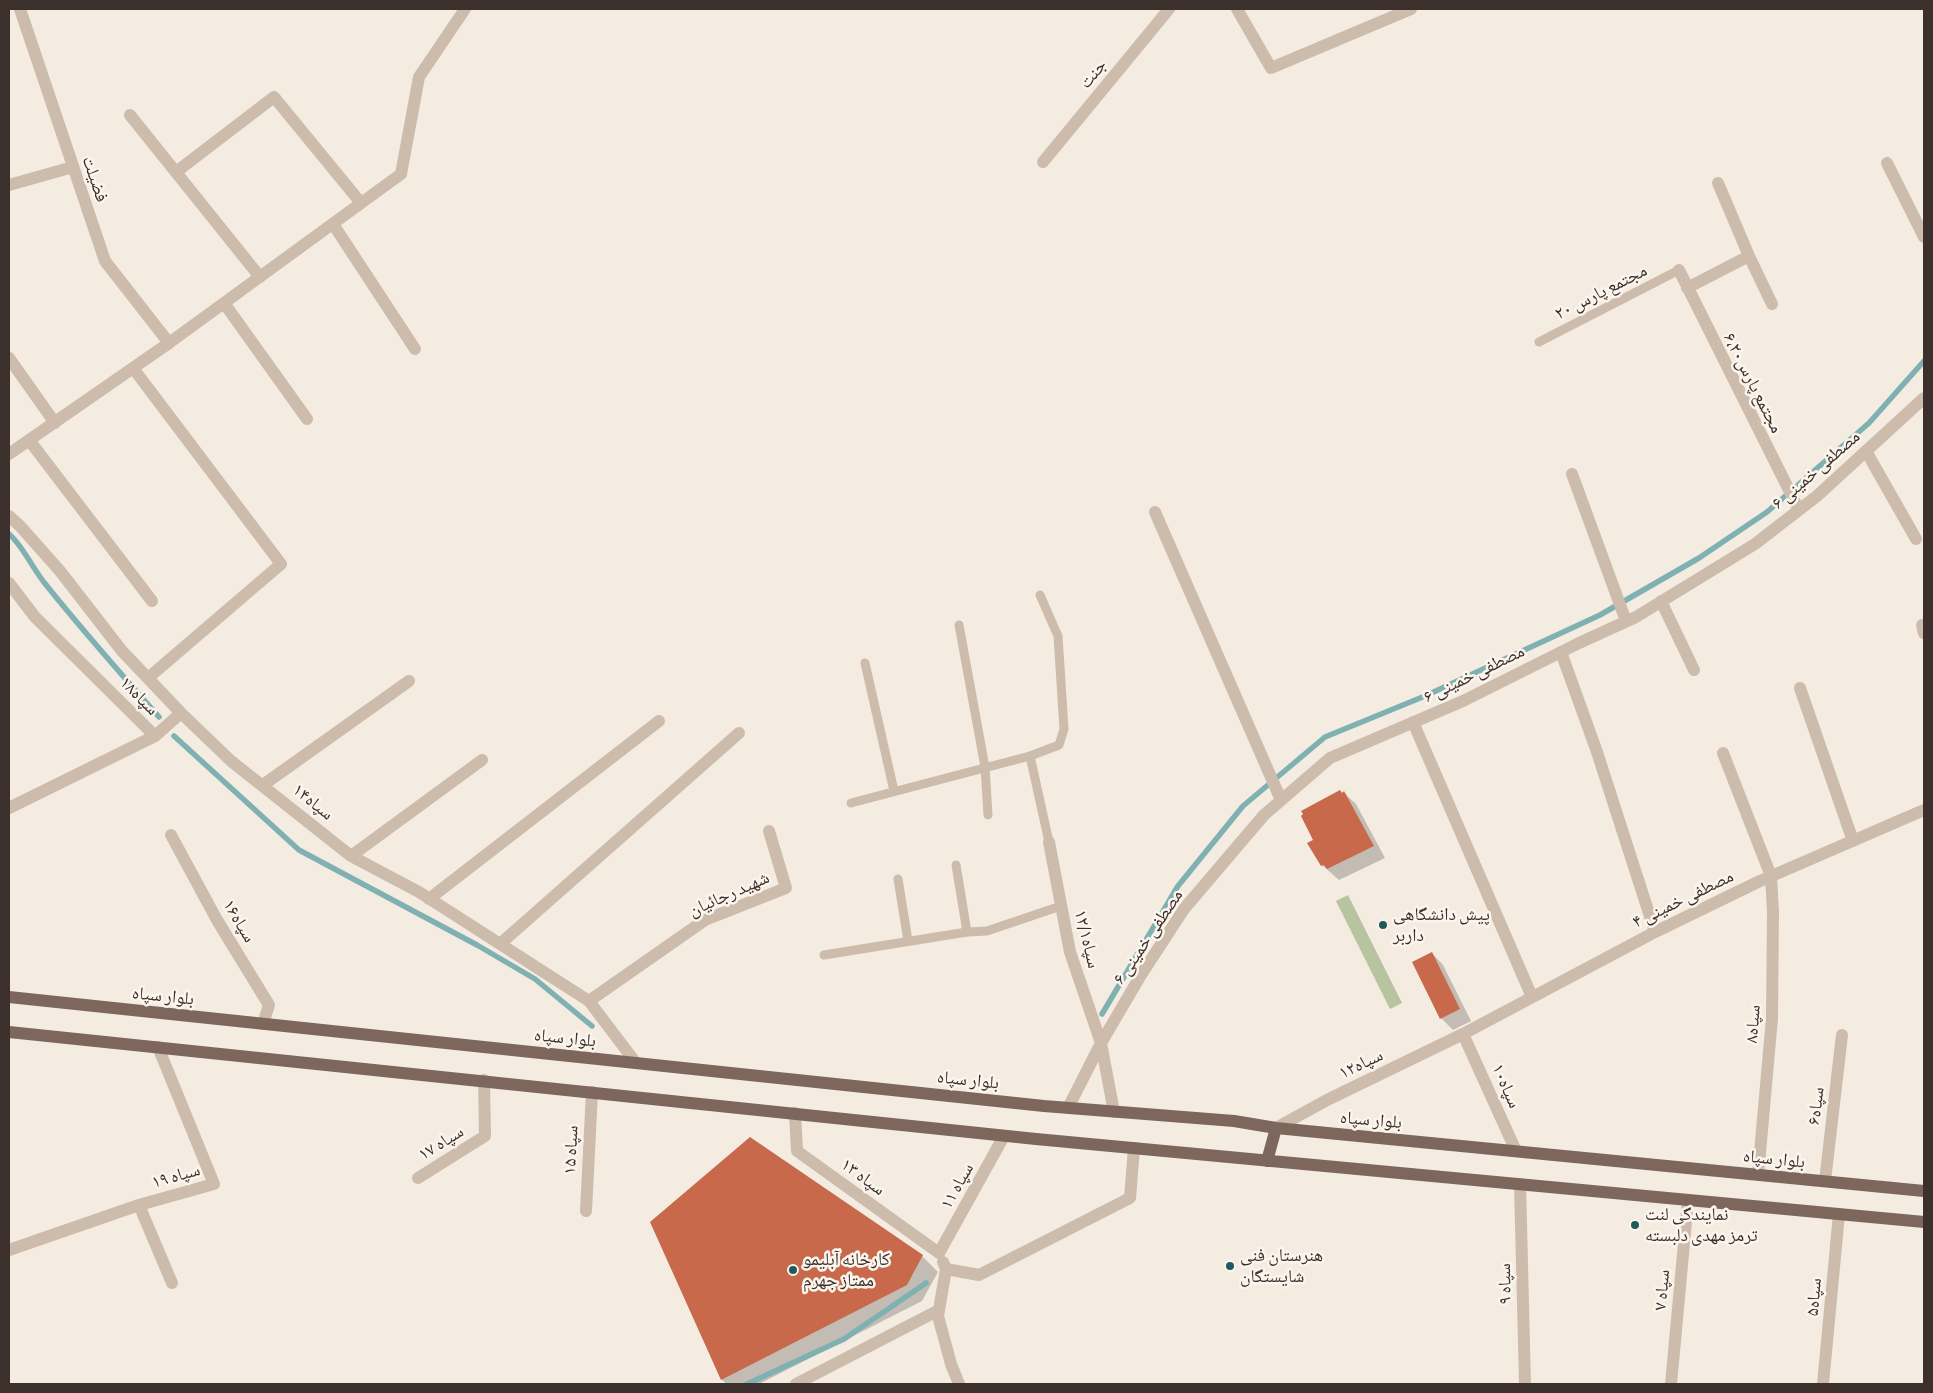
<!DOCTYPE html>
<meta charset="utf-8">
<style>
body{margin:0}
#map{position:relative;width:1933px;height:1393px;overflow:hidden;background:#f4ebe1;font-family:"Alegreya Sans",sans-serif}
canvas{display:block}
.frame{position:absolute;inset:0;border:10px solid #3b302b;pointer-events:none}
</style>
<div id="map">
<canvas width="1933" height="1393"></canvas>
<div class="frame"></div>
</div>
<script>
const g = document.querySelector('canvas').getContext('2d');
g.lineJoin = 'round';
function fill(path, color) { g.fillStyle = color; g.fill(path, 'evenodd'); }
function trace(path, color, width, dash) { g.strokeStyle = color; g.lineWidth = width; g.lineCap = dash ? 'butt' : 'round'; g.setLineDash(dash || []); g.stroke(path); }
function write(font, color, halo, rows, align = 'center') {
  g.font = font + ' "Alegreya Sans","Noto Naskh Arabic",sans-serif'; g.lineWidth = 5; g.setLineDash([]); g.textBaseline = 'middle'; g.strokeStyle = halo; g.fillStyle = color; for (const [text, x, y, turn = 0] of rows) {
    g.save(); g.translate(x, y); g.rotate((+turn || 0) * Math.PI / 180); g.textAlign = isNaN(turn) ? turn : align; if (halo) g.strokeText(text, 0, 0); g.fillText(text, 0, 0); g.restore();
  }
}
const green = new Path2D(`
 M1348 895 1402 1003 1390 1009 1336 901Z`);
const shadow = new Path2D(`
 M1344 793 1356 804 1385 858 1339 880 1322 865Z
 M1432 953 1443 965 1471 1021 1453 1030 1441 1018Z
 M651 1222 922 1256 938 1272 922 1301 759 1384H727L722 1380Z`);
const stream = new Path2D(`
 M9 534C24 547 33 570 47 586 83 631 121 674 159 717
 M174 736 299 850 477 945 535 979 592 1026
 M1102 1014 1178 886 1243 806 1325 737 1425 696 1600 615 1699 558 1767 512 1869 423 1924 361
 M747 1384 844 1339 926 1283`);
const building = new Path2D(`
 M1340 790 1342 793 1344 791 1374 846 1327 869 1324 865 1321 866 1307 843 1313 840 1301 816 1303 814 1301 811Z
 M1432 952 1460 1009 1440 1019 1412 962Z
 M750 1137 923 1255 907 1285 721 1380 650 1222Z`);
const service = new Path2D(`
 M1539 342 1679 270
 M959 625 985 767 988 815
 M865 663 894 791
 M1030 756 1059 745 1064 729 1058 636 1040 595
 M851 803 1030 756 1049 842
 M956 865 967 932
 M898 879 908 941
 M824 955 967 932 987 931 1061 906`);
const minor = new Path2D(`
 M1237 9 1271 68 1411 9
 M130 115 260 277
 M1887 163 1924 237
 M176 172 274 97 361 203
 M1718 183 1749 256
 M9 185 73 167
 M333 224 415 349
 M1679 270 1799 510
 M1687 288 1749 256 1772 304
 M224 303 307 419
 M9 358 55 423
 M133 368 281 564 148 678
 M29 440 152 601
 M1866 451 1916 539
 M9 454 169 343 401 174 419 77 465 9
 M1572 474 1626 621
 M1155 512 1281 800
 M9 516 20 526 60 571 122 651 181 713 231 761 351 856 419 892 589 1001 636 1063
 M9 583 35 617 155 736 9 808
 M1661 601 1694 670
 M1922 625 1924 633
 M1561 652 1597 752 1655 932
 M1800 688 1853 841
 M1413 722 1532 997
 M155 736 181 713
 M1723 753 1771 876 1773 912 1772 1018 1758 1175
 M263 785 409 681
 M171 835 217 920 269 1005 263 1024
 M1049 842 1070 952 1101 1043 1114 1112
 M351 856 482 760
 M429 899 659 721
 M500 944 739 733
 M589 1001 705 920 786 888 769 831
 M1463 1034 1516 1151
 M1068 1108 1101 1043 1141 975 1184 909 1264 815 1330 758 1463 701 1579 643 1636 617 1755 544 1817 496 1924 398
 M795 1113 797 1151 939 1253
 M1276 1128 1327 1100 1463 1034 1655 932 1760 881 1924 810
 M418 1178 485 1136 484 1080
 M1825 1181 1842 1035
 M1520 1184 1525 1384
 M139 1205 172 1283
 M586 1211 592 1092
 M9 1250 139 1205 214 1184 158 1047
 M939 1253 1004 1136
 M943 1262 946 1269 938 1316 951 1364 959 1384
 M946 1269 979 1275 1130 1198 1134 1148
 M796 1384 939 1310
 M1671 1384 1688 1200
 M1823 1384 1839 1214`);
const tertiary = new Path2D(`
 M20 9 105 261 169 343
 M1043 162 1169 9`);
const primary = new Path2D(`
 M9 997 1044 1106 1234 1121 1276 1128 1924 1191
 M9 1032 1036 1139 1924 1222
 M1267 1161 1276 1128`);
const markers = [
 [1383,925,5,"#1f5a5e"],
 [1635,1225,5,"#1f5a5e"],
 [1230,1266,5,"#1f5a5e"],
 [793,1270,5,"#1f5a5e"]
];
const streetNames = [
 ["جنت",1093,74,-51],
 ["فضیلت",95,179,71],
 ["مجتمع پارس ۲۰",1601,292,-27],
 ["۶،مجتمع پارس۲۰",1753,383,63],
 ["مصطفی خمینی ۶",1816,470,-41],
 ["مصطفی خمینی ۶",1474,674,-26],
 ["سپاه۱۸",139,696,45],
 ["سپاه۱۴",313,802,39],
 ["شهید رجائیان",729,894,-24],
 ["مصطفی خمینی ۴",1683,899,-26],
 ["سپاه۱۶",239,921,59],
 ["مصطفی خمینی ۶",1148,937,-56],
 ["سپاه۱۲/۱",1087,939,76],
 ["بلوار سپاه",163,996,6],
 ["سپاه۸",1753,1024,-86],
 ["بلوار سپاه",565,1038,6],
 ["سپاه۱۲",1361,1064,-26],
 ["بلوار سپاه",968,1080,6],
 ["سپاه۱۰",1506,1086,66],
 ["سپاه۶",1816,1106,-83],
 ["بلوار سپاه",1371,1120,5],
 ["سپاه ۱۷",441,1143,-32],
 ["سپاه ۱۵",571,1150,-87],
 ["بلوار سپاه",1774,1159,6],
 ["سپاه ۱۹",176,1176,-16],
 ["سپاه ۱۳",863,1177,36],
 ["سپاه ۱۱",957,1186,-61],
 ["سپاه ۹",1505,1284,-91],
 ["سپاه ۷",1662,1290,-85],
 ["سپاه۵",1814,1297,-85]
];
const poiNames = [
 ["پیش دانشگاهی",1393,915],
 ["داربر",1393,936],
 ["نمایندگی لنت",1645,1215],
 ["ترمز مهدی دلبسته",1645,1236],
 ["هنرستان فنی",1240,1256],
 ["شایستگان",1240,1277],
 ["کارخانه آبلیمو",803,1260],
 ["ممتاز جهرم",803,1281]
];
fill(green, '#b8c4a0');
fill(shadow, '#0003');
trace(stream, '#7fb0b2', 5.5);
fill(building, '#c8694b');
trace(service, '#cdbbac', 9);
trace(minor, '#cdbbac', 12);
trace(tertiary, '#cdbbac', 12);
trace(primary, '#7d675c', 12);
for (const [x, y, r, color] of markers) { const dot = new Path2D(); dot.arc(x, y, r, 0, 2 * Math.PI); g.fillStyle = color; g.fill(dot); trace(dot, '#fbf5ee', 2); }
write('18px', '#3b302b', '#fbf5ee', streetNames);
write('18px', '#3b302b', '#fbf5ee', poiNames, 'left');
</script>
